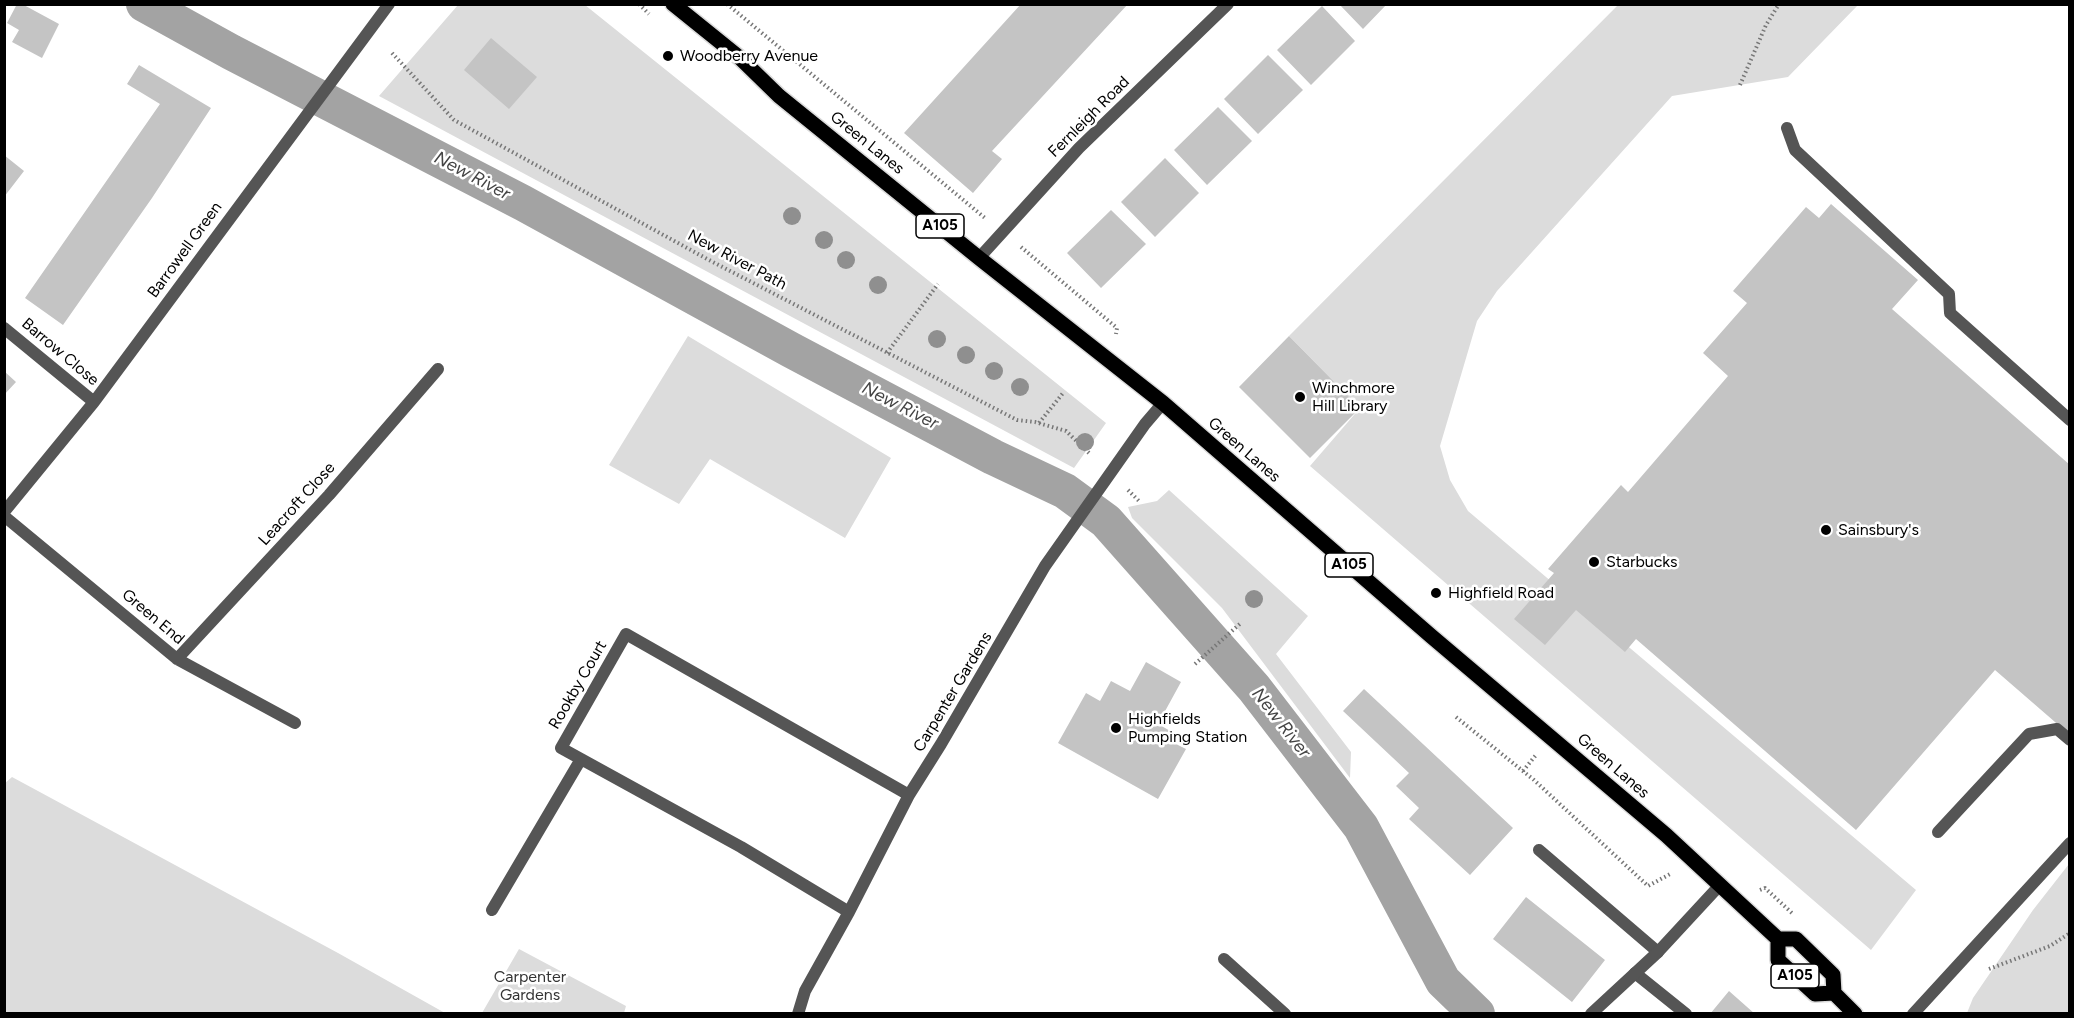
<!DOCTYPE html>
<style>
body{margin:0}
#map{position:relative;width:2074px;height:1018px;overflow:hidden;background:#fff;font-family:Figtree,sans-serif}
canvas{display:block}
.frame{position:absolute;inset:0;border:6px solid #000;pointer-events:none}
</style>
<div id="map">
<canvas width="2074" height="1018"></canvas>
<div class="frame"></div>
</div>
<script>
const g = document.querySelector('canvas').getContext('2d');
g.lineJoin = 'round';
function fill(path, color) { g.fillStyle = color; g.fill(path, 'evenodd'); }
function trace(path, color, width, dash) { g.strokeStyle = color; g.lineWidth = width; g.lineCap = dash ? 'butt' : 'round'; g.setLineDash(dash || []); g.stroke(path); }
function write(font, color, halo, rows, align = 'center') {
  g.font = font + ' Figtree,sans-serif'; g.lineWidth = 5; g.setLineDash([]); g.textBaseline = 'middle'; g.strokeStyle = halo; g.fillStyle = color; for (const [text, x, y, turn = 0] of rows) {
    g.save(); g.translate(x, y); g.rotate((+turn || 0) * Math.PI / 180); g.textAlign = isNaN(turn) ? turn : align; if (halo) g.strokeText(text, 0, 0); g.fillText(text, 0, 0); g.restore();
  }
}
const green = new Path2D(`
 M458 5H585L1106 423 1074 468 379 96Z
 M1618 5H1858L1788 77 1672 96 1497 291 1477 321 1440 446 1450 480 1468 511 1916 890 1871 950 1310 466 1360 408 1289 336Z
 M688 336 891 458 845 538 710 459 679 504 609 465Z
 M1169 490 1308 616 1276 654 1351 752 1350 778 1222 608 1132 518 1128 507 1157 501Z
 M12 777 338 953 445 1013H5L4 784Z
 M2069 864V1013H1967L1973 998 2033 910Z
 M519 949 626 1006 624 1013H482Z`);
const canal = new Path2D(`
 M144 4 231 52 523 203 791 350 993 457 1065 491 1106 521 1254 688 1361 827 1443 981 1477 1014`);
const building = new Path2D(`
 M17 4H22L59 24 42 58 12 42 19 30 7 23Z
 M1021 4H1128L992 151 1002 159 973 193 904 133Z
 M1339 4H1387L1363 29Z
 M1322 6 1355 41 1311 85 1277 50Z
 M491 38 537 77 509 109 464 70Z
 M1268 55 1303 90 1258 134 1224 99Z
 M139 65 211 108 152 198 63 325 25 298 160 104 127 84Z
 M1218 107 1252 141 1207 185 1174 150Z
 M4 155 24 171 4 197Z
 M1165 158 1199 193 1155 237 1121 202Z
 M1831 204 1918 280 1892 309 2070 465V735L1995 670 1856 830 1636 639 1625 652 1576 610 1545 645 1514 619 1554 573 1548 569 1621 485 1628 492 1728 376 1703 353 1747 303 1733 291 1806 207 1819 218Z
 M1111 210 1146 244 1101 288 1067 253Z
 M1289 336 1360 408 1310 458 1239 387Z
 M4 371 16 382 4 395Z
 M1146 662 1181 682 1158 724 1172 732 1168 740 1186 749 1158 799 1058 743 1086 693 1100 701 1111 681 1130 691Z
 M1364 689 1513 828 1470 875 1409 819 1419 808 1396 786 1409 773 1343 711Z
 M1526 897 1605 960 1572 1002 1493 939Z
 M1729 991 1755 1014H1710Z`);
const path = new Path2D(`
 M639 4 649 14
 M727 4 985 218
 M392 53 454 120 709 260 1017 420 1035 422 1066 431 1091 455
 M1740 85 1766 25 1779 4
 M1021 247 1117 328 1116 334
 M887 353 938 284
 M1039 423 1063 393
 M1128 490 1140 502
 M1195 664 1242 622
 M1456 717 1534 780 1648 886 1672 873
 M1523 771 1536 755
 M1760 890 1765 888 1793 914
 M1989 969 2050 946 2070 933`);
const lane = new Path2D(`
 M1787 128 1795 150 1949 294 1950 313 2070 420
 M1938 832 2029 734 2057 729 2070 740
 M1539 850 1658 952
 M1635 973 1686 1014
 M1913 1014 2070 843`);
const street = new Path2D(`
 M979 258 1079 148 1228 4
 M4 328 94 402
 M4 512 94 402 389 4
 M4 516 177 659 295 723
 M177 659 329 495 438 369
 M492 910 581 759
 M849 912 741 847 561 748 626 634 909 795
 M1224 959 1285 1014
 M798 1014 805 991 849 912 909 795 941 744 1045 566 1145 424 1163 403
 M1591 1014 1658 952 1720 885`);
const primary = new Path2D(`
 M673 4 740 58 779 96 979 258 1163 403 1431 636 1666 835 1778 939H1796L1833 975 1834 993 1855 1014
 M1778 939V960L1815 994 1834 993`);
const trees = [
 [792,216],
 [824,240],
 [846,260],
 [878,285],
 [937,339],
 [966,355],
 [994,371],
 [1020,387],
 [1085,442],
 [1254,599]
];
const markers = [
 [668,56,6,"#000"],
 [1300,397,6,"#000"],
 [1826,530,6,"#000"],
 [1594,562,6,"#000"],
 [1436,593,6,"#000"],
 [1116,728,6,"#000"]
];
const shields = [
 [940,226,48],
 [1349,565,48],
 [1795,976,48]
];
const shieldNames = [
 ["A105",940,226],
 ["A105",1349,565],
 ["A105",1795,976]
];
const poiNames = [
 ["Woodberry Avenue",680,56],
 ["Winchmore",1312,388],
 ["Hill Library",1312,406],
 ["Sainsbury's",1838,530],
 ["Starbucks",1606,562],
 ["Highfield Road",1448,593],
 ["Highfields",1128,719],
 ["Pumping Station",1128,737]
];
const streetNames = [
 ["Fernleigh Road",1089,117,-45],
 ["Green Lanes",867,143,39],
 ["Barrowell Green",185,250,-54],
 ["New River Path",737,260,28],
 ["Barrow Close",60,352,40],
 ["Green Lanes",1244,450,41],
 ["Leacroft Close",297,504,-48],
 ["Green End",153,617,40],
 ["Rookby Court",578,685,-60],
 ["Carpenter Gardens",953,692,-59],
 ["Green Lanes",1613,766,41]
];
const parkNames = [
 ["Carpenter",530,977],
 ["Gardens",530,995]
];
const waterNames = [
 ["New River",472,176,28],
 ["New River",900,406,27],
 ["New River",1281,723,52]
];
fill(green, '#dcdcdc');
trace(canal, '#a3a3a3', 36);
fill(building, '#c4c4c4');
trace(primary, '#dbdbdb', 18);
trace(path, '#777', 4, [1.5, 3]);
trace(lane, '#555', 12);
trace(street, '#555', 12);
trace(primary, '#000', 15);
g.fillStyle = '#8f8f8f';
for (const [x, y] of trees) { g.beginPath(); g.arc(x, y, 9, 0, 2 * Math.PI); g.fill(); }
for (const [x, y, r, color] of markers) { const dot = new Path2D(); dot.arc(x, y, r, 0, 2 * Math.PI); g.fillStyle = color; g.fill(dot); trace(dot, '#fff', 2); }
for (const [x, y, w] of shields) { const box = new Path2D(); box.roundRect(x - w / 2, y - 12, w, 24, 4.5); g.fillStyle = '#fff'; g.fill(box); trace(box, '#000', 1.5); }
write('bold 15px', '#000', null, shieldNames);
write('16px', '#000', '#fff', poiNames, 'left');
write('16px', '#000', '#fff', streetNames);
write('16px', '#333', '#fff', parkNames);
write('italic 18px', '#444', '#fff', waterNames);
</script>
